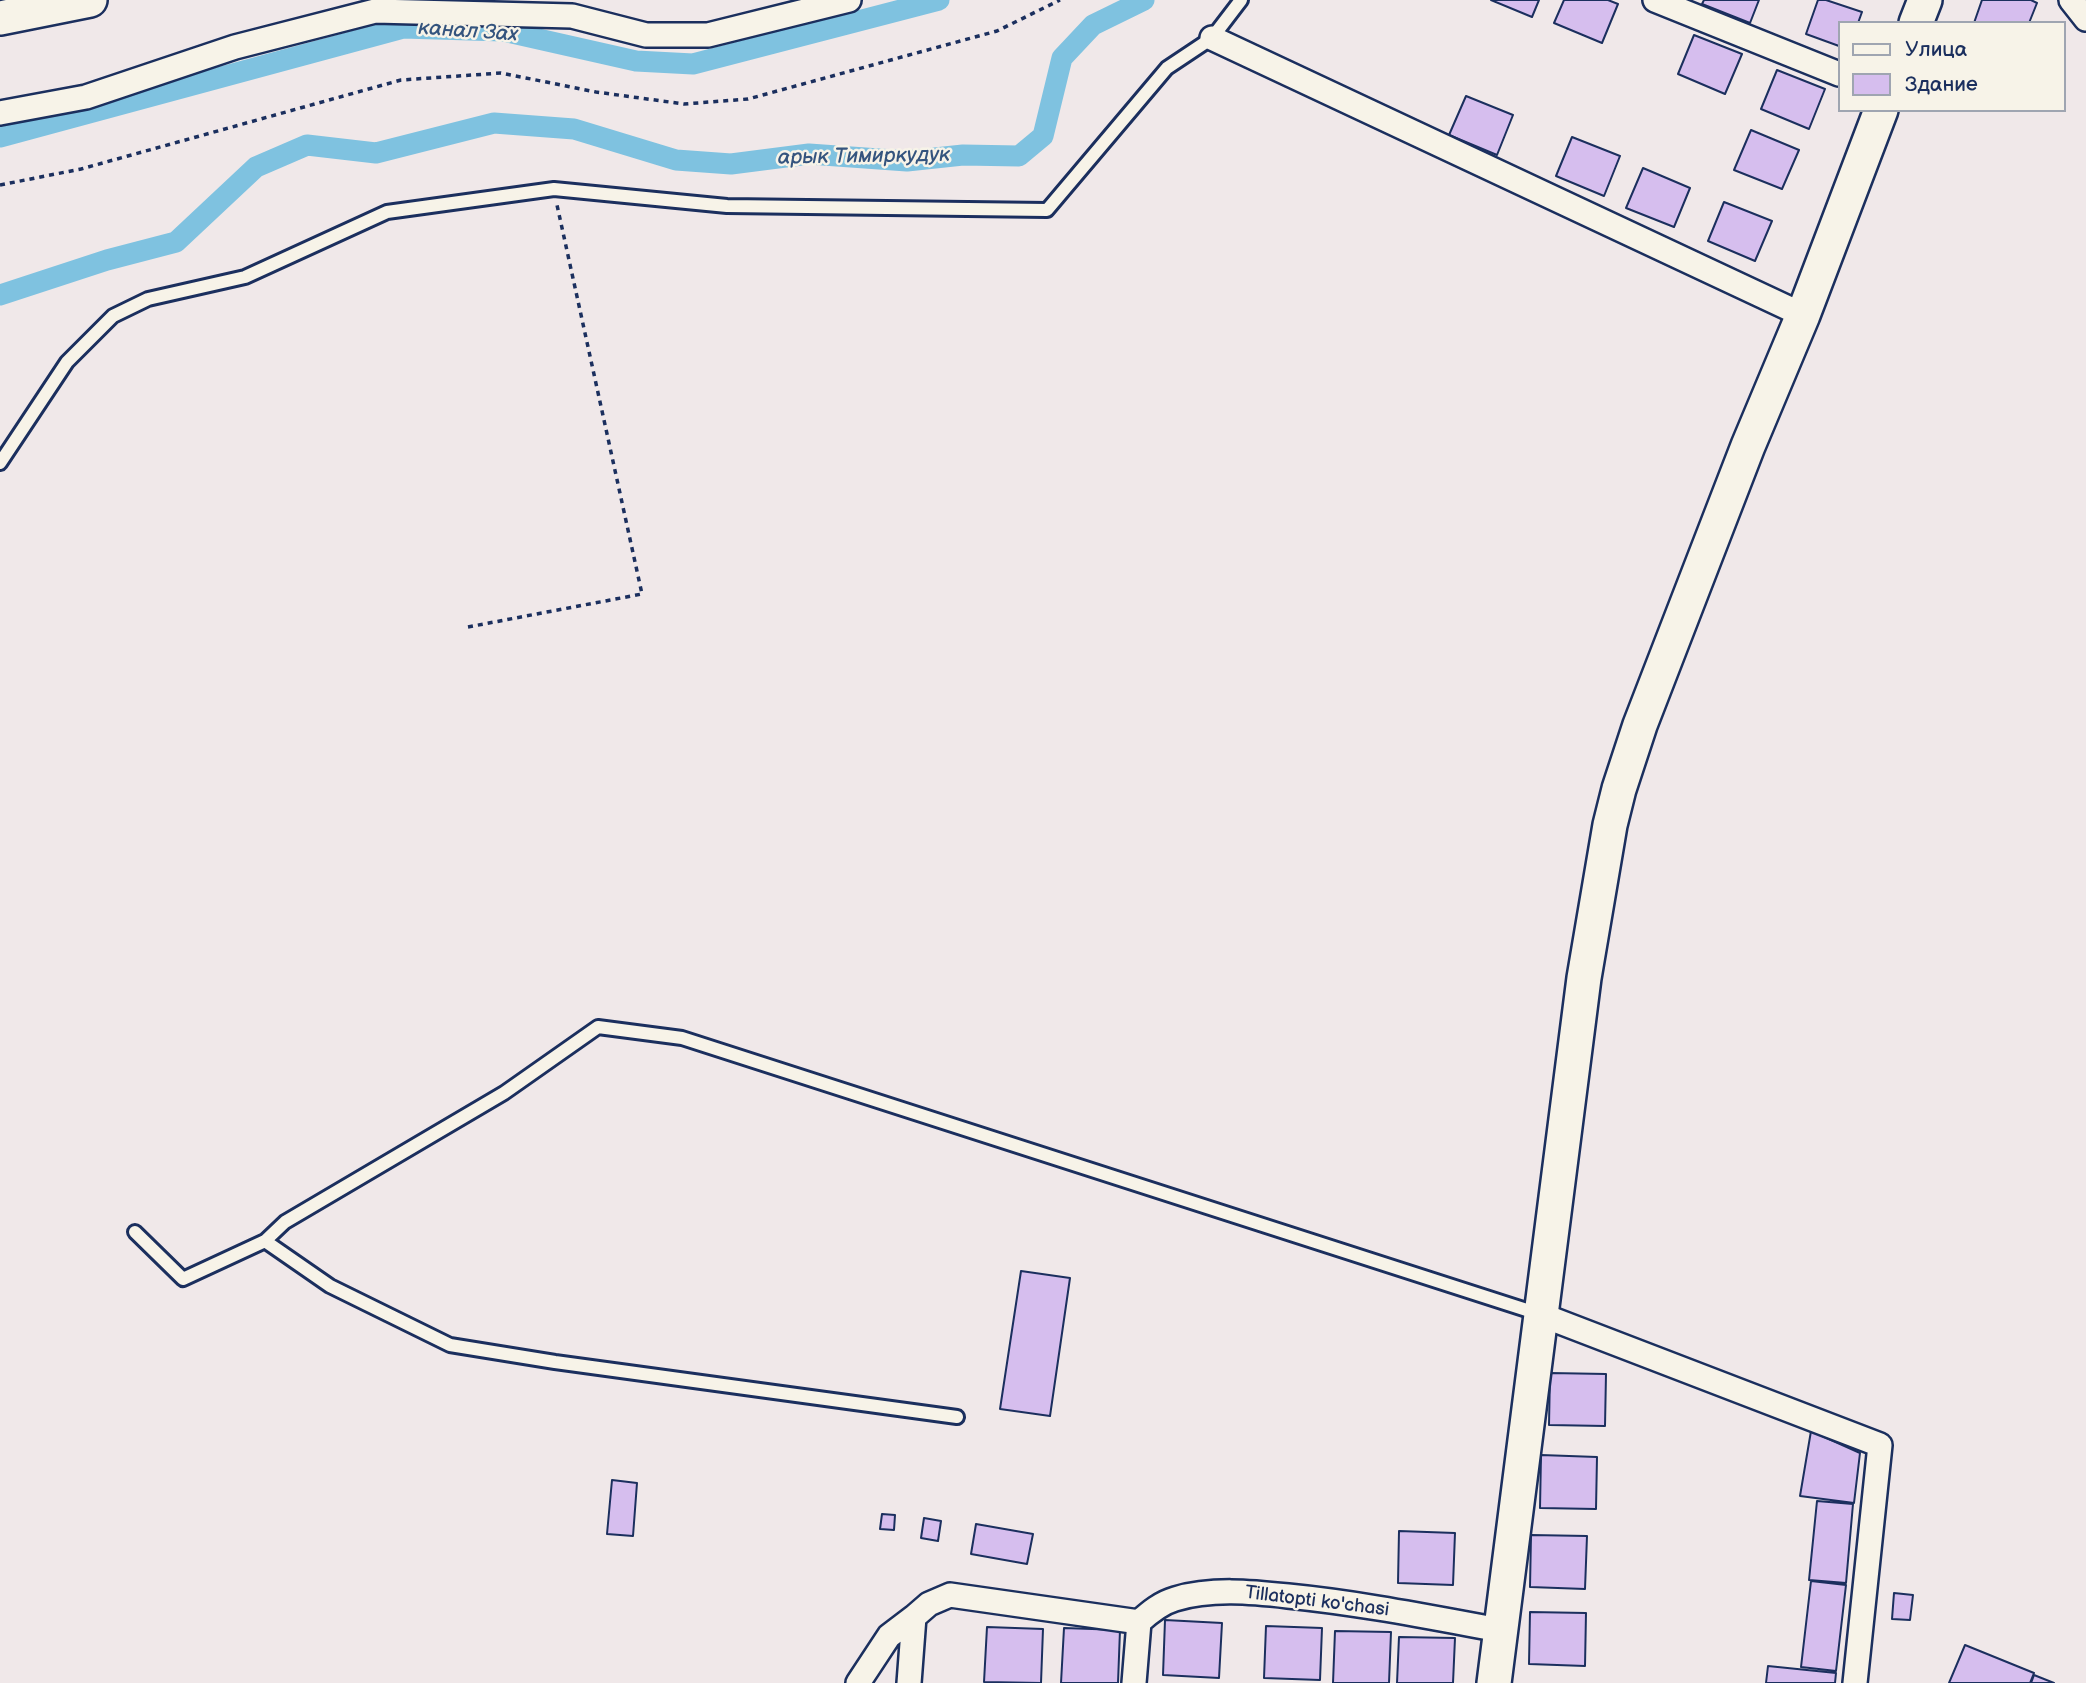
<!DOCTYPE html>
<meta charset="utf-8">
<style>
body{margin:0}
#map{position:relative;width:2086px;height:1683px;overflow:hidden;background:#f0e8e9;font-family:"Balsamiq Sans",sans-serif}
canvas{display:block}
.legend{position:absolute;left:1838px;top:21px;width:228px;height:91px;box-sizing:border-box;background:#f7f3e8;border:2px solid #9fa5b1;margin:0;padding:9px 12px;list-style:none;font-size:21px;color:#1b2f5e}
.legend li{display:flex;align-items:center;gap:14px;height:35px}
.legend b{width:35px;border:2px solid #9fa5b1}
</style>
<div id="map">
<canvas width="2086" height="1683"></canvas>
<ul class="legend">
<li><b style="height:9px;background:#f7f3e8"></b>Улица</li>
<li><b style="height:19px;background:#d6beee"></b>Здание</li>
</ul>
</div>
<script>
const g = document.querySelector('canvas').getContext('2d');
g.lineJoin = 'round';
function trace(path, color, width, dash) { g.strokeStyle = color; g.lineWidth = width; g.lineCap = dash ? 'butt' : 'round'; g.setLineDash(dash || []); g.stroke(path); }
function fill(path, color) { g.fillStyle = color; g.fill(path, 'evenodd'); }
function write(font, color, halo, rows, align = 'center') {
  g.font = font + ' "Balsamiq Sans",sans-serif'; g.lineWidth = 5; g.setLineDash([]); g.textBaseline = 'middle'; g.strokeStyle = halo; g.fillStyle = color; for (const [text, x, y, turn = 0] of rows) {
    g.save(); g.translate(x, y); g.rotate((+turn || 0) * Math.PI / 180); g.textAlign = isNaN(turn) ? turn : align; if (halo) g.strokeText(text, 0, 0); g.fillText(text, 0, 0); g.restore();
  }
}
const canal = new Path2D(`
 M0 137 403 28 503 31 636 61 693 64 939 0
 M0 295 107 260 176 242 256 167 307 145 376 153 494 123 574 129 676 160 731 164 809 154 907 161 963 155 1019 156 1043 136 1062 58 1093 25 1144 0`);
const building = new Path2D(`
 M1491 0H1539L1532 17Z
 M1564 0H1608L1618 4 1602 43 1554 23Z
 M1704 0H1759L1750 23 1702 4Z
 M1818 0H1826L1862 12 1858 23H1839V46L1806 34Z
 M1982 0H2031L2037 3 2029 23H1974Z
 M1694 35 1742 54 1725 94 1678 74Z
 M1777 70 1825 89 1809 129 1761 109Z
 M1466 96 1513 115 1497 155 1449 135Z
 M1751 130 1799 150 1782 189 1734 170Z
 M1572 137 1620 156 1604 196 1556 176Z
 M1643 168 1690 188 1674 227 1626 208Z
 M1724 202 1772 221 1755 261 1708 241Z
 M1021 1271 1070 1278 1050 1416 1000 1409Z
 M1550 1373 1606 1374 1605 1426 1549 1425Z
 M1811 1431 1860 1453 1854 1503 1800 1496Z
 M1541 1455 1597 1457 1596 1509 1540 1508Z
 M612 1480 637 1483 633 1536 607 1534Z
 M1817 1501 1853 1504 1846 1583 1809 1580Z
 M882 1514 895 1515 894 1530 880 1529Z
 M924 1518 941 1521 938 1541 921 1538Z
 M976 1524 1033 1534 1027 1564 971 1554Z
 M1399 1531 1455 1533 1453 1585 1398 1583Z
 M1531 1535 1587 1536 1585 1589 1530 1587Z
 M1811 1581 1846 1585 1836 1671 1801 1667Z
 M1894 1593 1913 1595 1910 1620 1892 1619Z
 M1530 1612 1586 1613 1585 1666 1529 1664Z
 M1165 1620 1222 1623 1219 1678 1163 1675Z
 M1266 1626 1322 1628 1320 1680 1264 1678Z
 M987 1627 1043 1629 1041 1683 984 1682Z
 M1064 1628 1120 1630 1118 1683H1061Z
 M1335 1631 1391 1632 1389 1683H1333Z
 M1399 1637 1455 1638 1453 1683H1397Z
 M1965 1645 2034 1673 2030 1683H1949Z
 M1768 1666 1836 1673 1835 1683H1766Z
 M2034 1675 2054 1683H2031Z`);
const path = new Path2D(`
 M0 185 81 169 401 80 501 73 596 92 684 104 748 99 997 31 1060 0
 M468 627 642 594 557 205`);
const service = new Path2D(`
 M0 463 67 362 113 316 148 299 245 277 387 212 554 189 727 206 1047 210 1167 68 1212 38 1241 0
 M135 1232 183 1279 265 1241 285 1222 504 1093 598 1027 682 1038 1539 1314
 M265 1241 330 1286 450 1345 555 1362 957 1417`);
const minor = new Path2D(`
 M1655 0 1839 74
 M2071 0 2086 19
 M1212 38 1803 315
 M0 113 86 97 235 47 375 11 572 16 646 35H708L849 0
 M1539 1314 1880 1445 1855 1683
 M1139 1622C1150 1612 1161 1603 1175 1599 1211 1588 1252 1592 1288 1596 1359 1603 1429 1617 1500 1630
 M858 1683 889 1636 914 1617
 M909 1683 914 1617 929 1604 950 1595 1139 1622
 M1134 1683 1139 1622`);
const secondary = new Path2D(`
 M0 18 90 0
 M1916 23 1925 0
 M1494 1683 1584 978 1610 825 1619 789 1640 725 1748 446 1803 315 1881 110`);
const streetNames = [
 ["Tillatopti ko'chasi",1317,1602,7]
];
const waterNames = [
 ["канал Зах",468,32,4],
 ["арык Тимиркудук",864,157,-1]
];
trace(canal, '#7fc2e0', 21);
fill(building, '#d6beee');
trace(building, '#1b2f5e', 2);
trace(service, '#1b2f5e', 18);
trace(minor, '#1b2f5e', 28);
trace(secondary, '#1b2f5e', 38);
trace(path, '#1b2f5e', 3.5, [5, 5]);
trace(service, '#f7f3e8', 12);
trace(minor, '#f7f3e8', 23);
trace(secondary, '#f7f3e8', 33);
write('19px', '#1b2f5e', '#f7f3e8', streetNames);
write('italic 21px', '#34547e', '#f7f3e8', waterNames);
</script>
